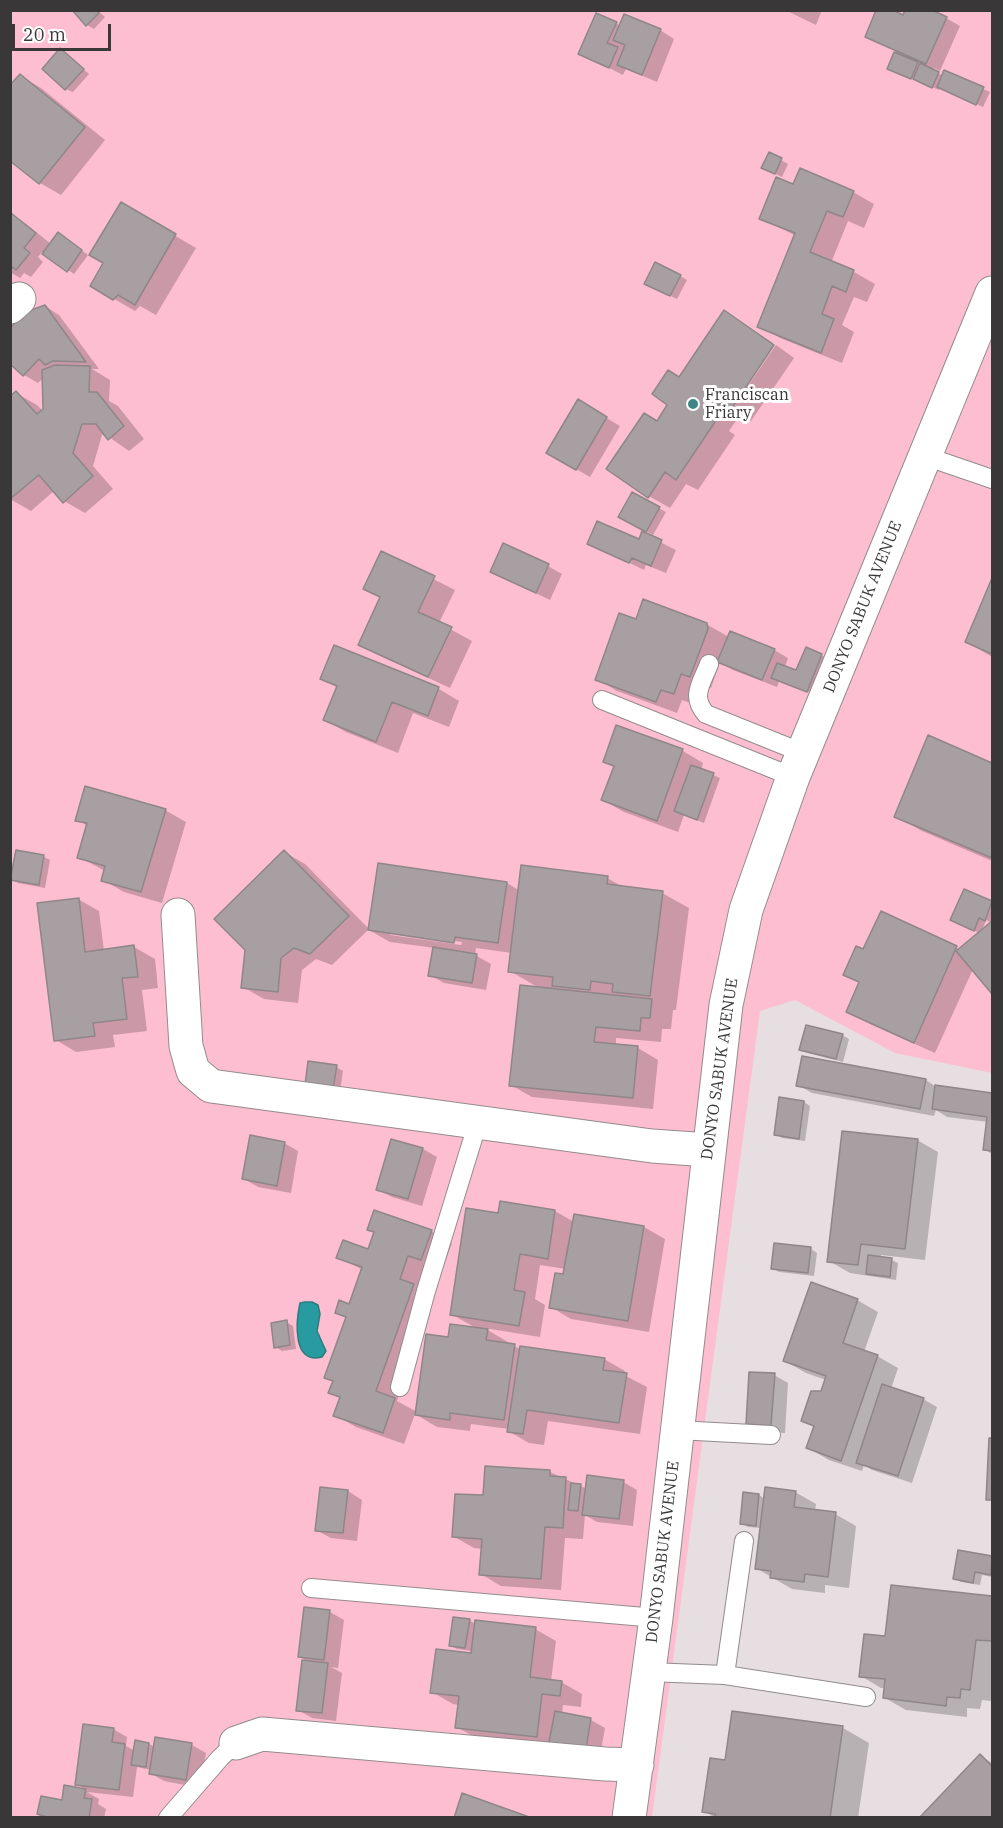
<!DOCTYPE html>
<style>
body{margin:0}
#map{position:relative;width:1003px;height:1828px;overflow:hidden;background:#e6dee0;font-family:"IBM Plex Serif",serif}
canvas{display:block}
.frame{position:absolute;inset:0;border:12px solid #3a3738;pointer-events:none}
.scale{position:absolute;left:12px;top:24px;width:99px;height:27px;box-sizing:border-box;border:3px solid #3a3738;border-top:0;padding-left:8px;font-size:18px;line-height:21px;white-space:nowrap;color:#3a3738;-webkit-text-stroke:4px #fff;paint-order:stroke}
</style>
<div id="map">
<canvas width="1003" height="1828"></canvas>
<div class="frame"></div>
<div class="scale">20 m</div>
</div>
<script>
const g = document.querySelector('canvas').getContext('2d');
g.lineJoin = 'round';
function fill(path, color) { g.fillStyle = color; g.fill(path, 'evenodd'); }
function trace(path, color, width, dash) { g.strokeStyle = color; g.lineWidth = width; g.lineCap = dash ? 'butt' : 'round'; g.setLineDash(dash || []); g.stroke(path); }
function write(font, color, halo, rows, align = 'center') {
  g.font = font + ' "IBM Plex Serif",serif'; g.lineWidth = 6; g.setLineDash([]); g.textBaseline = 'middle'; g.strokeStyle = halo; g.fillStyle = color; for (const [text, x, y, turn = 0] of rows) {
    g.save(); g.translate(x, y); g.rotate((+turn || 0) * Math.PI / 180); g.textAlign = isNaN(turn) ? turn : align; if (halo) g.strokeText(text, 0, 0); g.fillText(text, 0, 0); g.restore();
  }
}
const green = new Path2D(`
 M11 11H992V1073L895 1053 795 1000 760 1011 652 1817 11 1818Z`);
const water = new Path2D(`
 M305 1302H312L318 1305 320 1314 317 1331 326 1351 322 1357C292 1365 296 1321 300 1303Z`);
const shadow = new Path2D(`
 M74 10H97L105 17 94 29 87 25Z
 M785 10H822L816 25Z
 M904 17 946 18 960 26 940 71 934 68 933 70 943 76 945 72 990 92 983 107 940 88 939 90 888 68 896 51 866 36Z
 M616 23 620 26 660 30 674 39 657 82 626 69 623 75 580 53Z
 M61 50 89 74 73 92 66 89Z
 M20 76 41 88 105 140 61 195 40 183 10 159Z
 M781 160 788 164 782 177 770 171Z
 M853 192 874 204 864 228 848 221 831 263 854 272 875 284 867 302 854 297 842 325 854 332 842 363 780 338 759 326 796 236 761 218Z
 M121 204 196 248 156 315 140 306 135 311 92 286 105 263Z
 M11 215 25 223 51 244 65 238 88 255 74 274 42 252 38 257 43 262 31 277 24 273 20 278 10 272Z
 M680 276 687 280 677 299 652 287Z
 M45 306 59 315 99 369H92L110 380 109 401 118 406 144 439 129 451 106 435H102L93 466 113 489 85 513 64 501 55 490 31 511 10 499V398L16 393 37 405 43 411 45 409 44 377 38 383 24 375 10 362Z
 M725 312 773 343 727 411H731L776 345 794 358 751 421 740 415 729 431 735 435 698 490 686 484 670 508 649 496 658 422 669 404 680 378Z
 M578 401 620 426 590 477 548 453Z
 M632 494 666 512 653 535 620 516Z
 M642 533 676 550 666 573 646 565 644 570 589 543 639 541Z
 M382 553 455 590 439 623 472 641 450 688 381 656 360 644 382 598 365 589Z
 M548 566 562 574 550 600 506 579Z
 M992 581V657L967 642Z
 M637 621 706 624 729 637 774 650 788 658 785 667 797 672 821 655 828 659 814 694 779 681 777 687 733 670 720 662 711 688 702 685 695 705 682 700 677 713 617 691 597 679Z
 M335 647 439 689 459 701 449 727 413 713 398 753 346 732 325 720 338 688 322 678Z
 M617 727 683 751 703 763 701 770 720 778 704 823 684 815 678 832 624 812 603 800 615 767 604 761Z
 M929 737 992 764V861L922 831 896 816Z
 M165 810 186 822 162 903 124 892 103 880 105 871 79 857 88 826 77 820Z
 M284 852 305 864 369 929 332 965 316 959 302 970 298 1003 264 999 243 987 247 950Z
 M44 857 50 860 45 888 18 883 12 879Z
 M607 878 625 888 662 893 689 908 676 1010H673L671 1029H662L661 1042 616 1038V1045L638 1048 658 1060 653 1109 532 1097 511 1085 539 988 510 971 512 953 476 948 475 955 491 964 486 990 444 983 430 975 435 948 390 942 369 930 507 883 520 891ZM390 932 462 942 461 945 390 935Z
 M964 891 992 903V992L973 969 935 1053 868 1023 848 1011 860 983 864 951 881 913 960 950 980 933 958 924ZM986 920 992 923 981 933Z
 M78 899 99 911 104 951 134 947 155 959 158 988 142 990 147 1031 113 1035 115 1047 76 1052 56 1040Z
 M842 1035 849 1039 843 1062 808 1053 801 1049Z
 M310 1063 336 1067 343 1071 340 1092Z
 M926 1080 936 1087 992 1094V1154L984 1149 988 1122 947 1117 936 1110 934 1116 812 1093 798 1085Z
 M804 1102 810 1106 805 1141 782 1138 776 1134Z
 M392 1140 423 1149 437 1157 422 1206 392 1197 377 1189Z
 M917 1140 938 1152 925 1260 881 1255V1258L892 1260 898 1263 896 1280 850 1273 829 1261Z
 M284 1143 298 1151 291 1193 258 1187 244 1179Z
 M502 1203 555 1211 574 1222 575 1215 644 1227 665 1239 649 1332 571 1319 551 1307 566 1269 540 1265 535 1299 545 1305 540 1337 484 1328 508 1342V1344L521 1349 604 1359 625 1371 624 1375 647 1387 640 1434 548 1421 544 1445 529 1443 508 1431 509 1429 471 1424 470 1431 437 1427 415 1414 404 1444 356 1427 335 1415 341 1399 330 1392 334 1382 326 1377 347 1318 337 1312 350 1306 363 1270 338 1257 369 1250 375 1233 368 1229 431 1231 452 1243 442 1271 429 1267 434 1297 397 1401 417 1412 450 1339 476 1328 451 1314 500 1215Z
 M811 1249 817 1253 814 1276 779 1272 772 1268Z
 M857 1300 878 1312 864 1352 877 1356 898 1368 891 1389 923 1399 937 1407 912 1483 872 1470 864 1465 862 1471 829 1460 808 1448 815 1427 803 1420 822 1392 826 1380 806 1373 785 1361Z
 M286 1322 293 1326 296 1349 282 1351 276 1347Z
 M774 1375 788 1383 785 1433 761 1432 747 1424Z
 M990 1439 992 1440V1501L988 1499Z
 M550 1472 587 1489 623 1482 637 1490 633 1526 597 1522 585 1515 583 1539 565 1538 561 1590 501 1586 481 1574 482 1549 474 1548 453 1536 484 1497Z
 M348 1491 362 1500 357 1541 331 1538 316 1530Z
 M795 1492 816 1504 815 1511 835 1514 856 1526 849 1588 825 1585V1593L792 1589 756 1568 761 1528 748 1527 741 1523 759 1495 765 1499Z
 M959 1552 992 1557V1577L982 1575 980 1585 961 1582 954 1578Z
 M893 1586 992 1597V1686L991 1701 982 1700 980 1709 967 1708V1717L906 1710 885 1698 886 1688H881L861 1676 887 1638Z
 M330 1612 344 1620 338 1668 331 1667 342 1673 336 1721 312 1718 298 1710 304 1659 299 1657Z
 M470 1621 476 1624 535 1629 556 1641 551 1681 561 1682 582 1694 581 1707 563 1705 562 1714 591 1720 605 1728 599 1762 478 1739 457 1727 459 1705 453 1704 432 1692 472 1654V1651L457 1649 450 1645Z
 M843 1728 869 1743 858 1818H715L704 1811 726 1762Z
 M113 1729 127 1737 126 1746 135 1751 149 1744 155 1747 156 1738 192 1745 206 1753 200 1788 164 1781 150 1773 151 1770 137 1767 133 1797 87 1792 99 1799 98 1804 106 1809 104 1818H46L39 1814 63 1801 66 1787 88 1791 77 1784Z
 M980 1756 992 1763V1818H921Z`);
const building = new Path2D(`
 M72 10H97L99 13 86 26Z
 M876 10H893L903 15 905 10H932L947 17 926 64 865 37Z
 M596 13 617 22 607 43 618 47 609 68 578 54Z
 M624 14 661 29 642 75 617 65 625 45 613 40Z
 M60 48 84 69 65 90 42 69Z
 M894 52 918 62 911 79 887 69Z
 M920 63 939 72 932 88 913 79Z
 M944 70 984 87 976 105 937 87Z
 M20 74 85 127 39 184 10 161V85Z
 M769 152 782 158 775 174 761 168Z
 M800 168 854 191 843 217 827 211 810 252 854 270 846 292 832 286 822 314 834 319 821 353 757 327 795 233 759 219 776 177 793 184Z
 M121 202 176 234 135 305 118 295 113 300 90 286 103 263 89 255Z
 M11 213 36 233 24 248 30 253 16 270 10 265Z
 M58 232 82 250 67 272 42 254Z
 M655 262 681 275 670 296 644 284Z
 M45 305 86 362 53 361 45 365 39 359 23 376 10 364V328L26 312Z
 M724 310 774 345 730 411 719 404 709 418 715 422 676 480 665 472 648 498 606 469 644 413 657 421 667 405 652 394 668 370 679 377Z
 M55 365 90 366 89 392H97L124 426 108 440 96 424H82L73 453 93 476 63 503 39 475 10 499V396L16 391 37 414 43 409 42 370Z
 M578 399 607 417 576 470 546 453Z
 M632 492 660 507 646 532 618 517Z
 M597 521 639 539 642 531 662 540 651 566 632 558 629 563 587 544Z
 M503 543 549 564 536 593 490 572Z
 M381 551 435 576 418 612 452 627 428 677 358 645 380 597 363 589Z
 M992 578V654L965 642Z
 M643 599 707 623 708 629 690 677 681 674 674 694 661 690 656 702 595 680 619 613 636 619Z
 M730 631 775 649 762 680 717 662Z
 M334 645 439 687 428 716 392 702 376 742 323 720 337 686 320 679Z
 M806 647 822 654 807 692 771 678 777 663 796 670Z
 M616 725 683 749 657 821 601 800 614 766 603 762Z
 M928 735 992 763V858L894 817Z
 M691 765 714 773 697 820 674 811Z
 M85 786 166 809 141 892 101 881 105 866 77 858 87 823 75 821Z
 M16 850 44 855 39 885 10 880Z
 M284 850 349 916 310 954 294 948 281 958 278 992 241 988 245 950 214 919Z
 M378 863 507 882 498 943 455 937 454 943 368 930Z
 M521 865 608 876 607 884 663 891 650 996 612 992 613 984 591 981 590 990 552 986 553 977 508 972Z
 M964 889 992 901 985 921 979 918 974 931 950 920Z
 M79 898 85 952 134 945 138 977 122 978 127 1019 93 1023 95 1036 54 1041 37 903Z
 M881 911 957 946 914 1043 846 1012 859 982 843 975 856 946 863 949Z
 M992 921V994L956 951Z
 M433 947 477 954 472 983 428 976Z
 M520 985 652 999 650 1018H641L640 1031 596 1027 594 1042 638 1046 633 1098 509 1086Z
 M806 1025 843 1034 836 1059 799 1050Z
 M802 1056 926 1079 920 1109 796 1086Z
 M308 1061 337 1065 333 1089 305 1085Z
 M935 1085 992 1093V1151L983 1150 987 1117 932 1109Z
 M779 1097 804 1101 799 1139 774 1135Z
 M842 1131 918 1139 905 1249 861 1244 858 1265 827 1262Z
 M250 1135 285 1142 277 1186 242 1179Z
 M391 1139 423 1148 408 1199 376 1190Z
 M500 1201 555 1210 548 1259 520 1254 514 1290 525 1292 519 1326 450 1315 466 1208 498 1213Z
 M374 1210 432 1230 421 1260 408 1256 400 1279 414 1284 376 1391 395 1398 383 1433 333 1416 340 1397 328 1393 333 1381 324 1378 346 1317 335 1313 339 1300 349 1304 362 1267 336 1258 343 1240 368 1249 374 1232 367 1230Z
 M574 1214 644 1226 628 1321 549 1308 555 1273 563 1274Z
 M774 1243 811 1247 808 1273 771 1269Z
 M868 1255 892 1258 890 1277 866 1274Z
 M811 1282 858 1299 843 1343 878 1355 841 1461 806 1448 814 1426 801 1421 811 1391H821L826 1376 783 1361Z
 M287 1320 290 1345 274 1348 271 1323Z
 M450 1324 488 1329 486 1340 515 1344 504 1420 450 1413V1420L415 1415 426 1334 448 1337Z
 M520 1346 605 1358 603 1370 627 1373 619 1423 527 1410 523 1434 507 1432Z
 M749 1372 775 1373 771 1426 746 1424Z
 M882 1384 924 1398 898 1476 856 1463Z
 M989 1438H992V1500H986Z
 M485 1466 550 1470V1476L566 1477 563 1528 545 1527 541 1579 479 1575 482 1539 452 1537 455 1494 483 1495Z
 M587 1475 624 1480 619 1519 582 1515Z
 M571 1483 581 1484 578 1511 568 1510Z
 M320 1487 348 1490 343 1533 315 1531Z
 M765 1487 796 1491 794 1507 836 1512 828 1577 805 1574 804 1582 770 1578 771 1571 755 1569Z
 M743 1492 759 1494 756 1526 740 1524Z
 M958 1550 992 1556 991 1575 975 1572 973 1583 953 1579Z
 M891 1585 992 1596V1641L976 1640 970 1690 961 1689 960 1698 947 1697 946 1706 883 1698 885 1679 859 1677 864 1634 885 1636Z
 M304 1607 330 1610 324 1660 298 1657Z
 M453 1617 470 1619 465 1648 449 1646Z
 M475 1620 536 1627 530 1677 562 1681 560 1696 542 1694 537 1737 455 1728 459 1696 430 1693 436 1649 471 1653Z
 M302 1660 328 1663 322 1713 296 1711Z
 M555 1711 591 1718 585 1755 548 1747Z
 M732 1711 843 1726 830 1818H715V1814L702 1812 710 1758 725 1760Z
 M83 1724 114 1728 112 1742 125 1744 119 1790 75 1785Z
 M155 1737 192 1743 186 1780 149 1774Z
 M135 1740 149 1743 146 1767 131 1765Z
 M980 1754 992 1766V1818H919Z
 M64 1785 86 1789 84 1798 92 1799 89 1818H50L37 1814 41 1796 62 1800Z
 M462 1793 532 1818H454Z`);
const lane = new Path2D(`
 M925 456 992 479
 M709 664C702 683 690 696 706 714L803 753
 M602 700 793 777
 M400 1387 426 1291 478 1122
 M677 1430 771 1435
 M744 1541 725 1675 866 1697
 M311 1588 656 1618
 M649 1672 725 1675
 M168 1818 220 1758 236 1743`);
const street = new Path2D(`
 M10 307 19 299
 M178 915 186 1046 193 1071 211 1086 652 1146 709 1150
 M236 1743 262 1734 605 1764 637 1765
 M629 1818 656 1618 726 1005 746 910 793 777 992 293`);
const markers = [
 [693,404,6,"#3e8688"]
];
const poiNames = [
 ["Franciscan",705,395],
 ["Friary",705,413]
];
const streetNames = [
 ["DONYO SABUK AVENUE",863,607,-68],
 ["DONYO SABUK AVENUE",720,1069,-82],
 ["DONYO SABUK AVENUE",663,1552,-83]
];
fill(green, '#febed1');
fill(water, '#279b9f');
trace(water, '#2d7d80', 1.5);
fill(shadow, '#0003');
fill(building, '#a89fa2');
trace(building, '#8e8689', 1.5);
trace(lane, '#938b8d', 20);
trace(street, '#938b8d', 35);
trace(lane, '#fff', 18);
trace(street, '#fff', 33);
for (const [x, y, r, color] of markers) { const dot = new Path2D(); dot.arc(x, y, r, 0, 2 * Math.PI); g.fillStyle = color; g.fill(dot); trace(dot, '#fff', 2); }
write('16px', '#3a3738', '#fff', poiNames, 'left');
write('16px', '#3a3738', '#fff', streetNames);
</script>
